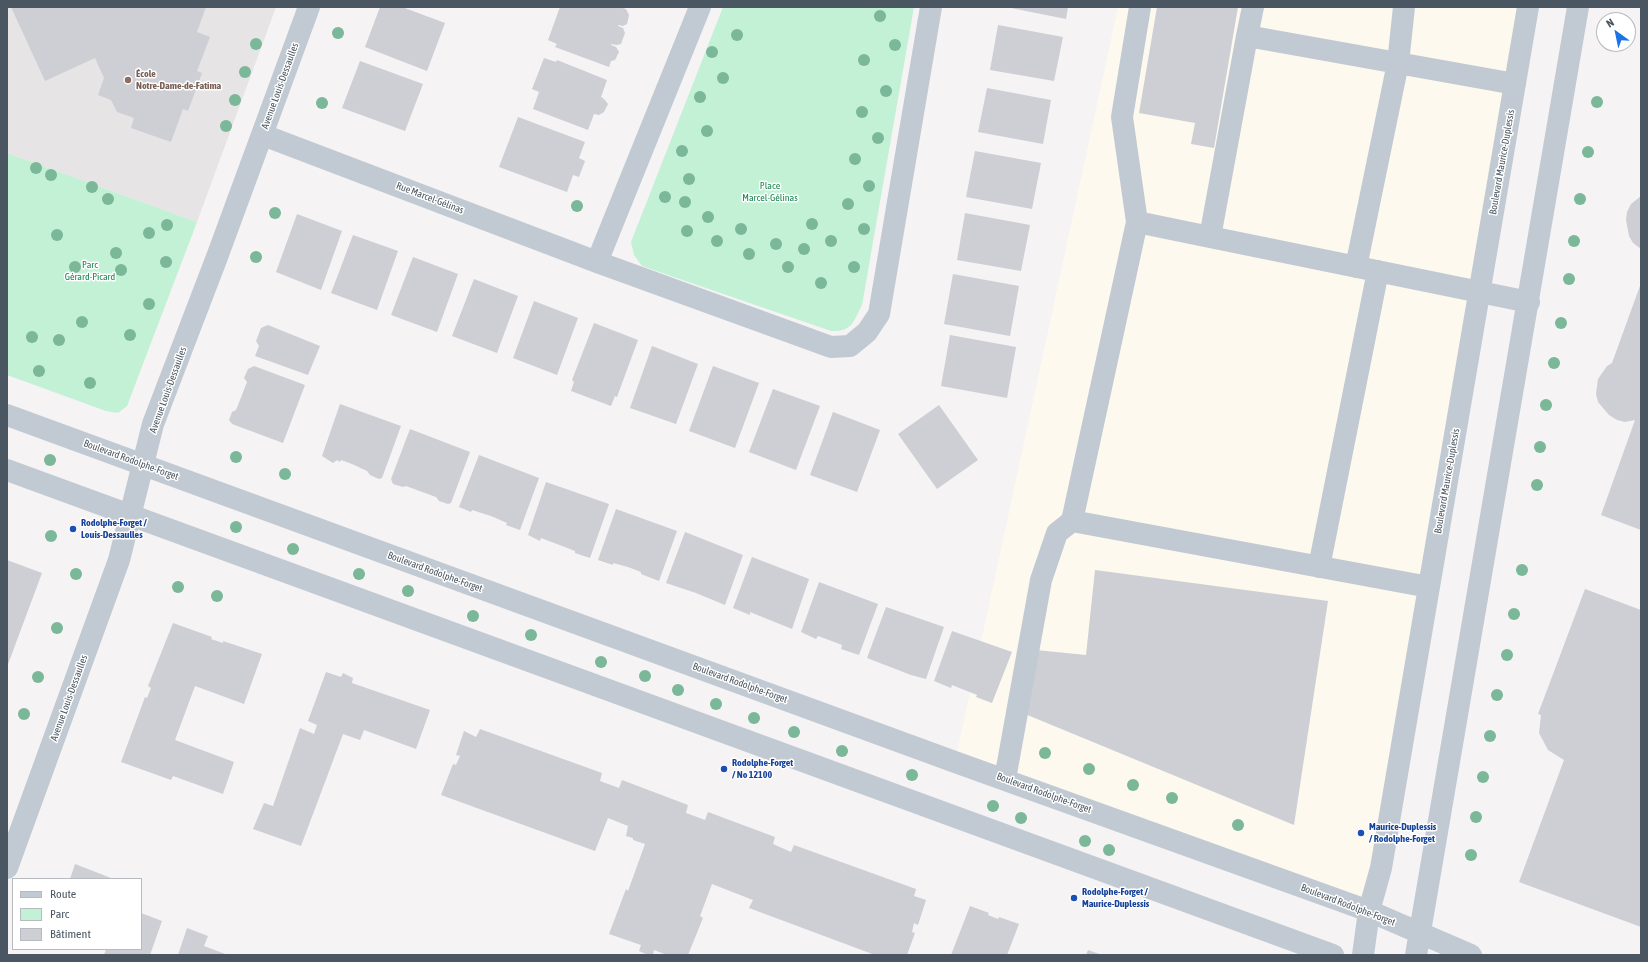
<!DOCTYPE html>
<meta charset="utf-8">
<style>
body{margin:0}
#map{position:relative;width:1648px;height:962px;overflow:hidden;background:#f5f3f3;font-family:"Asap Condensed",sans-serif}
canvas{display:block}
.frame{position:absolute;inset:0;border:8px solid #4a5661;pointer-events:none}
.legend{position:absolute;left:12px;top:878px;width:130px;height:72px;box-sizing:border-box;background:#fff;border:1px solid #b7bbc0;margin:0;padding:5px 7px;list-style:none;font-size:12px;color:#4a5661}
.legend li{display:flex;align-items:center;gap:8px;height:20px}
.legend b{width:20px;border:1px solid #b7bbc0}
.north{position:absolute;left:1596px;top:12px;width:40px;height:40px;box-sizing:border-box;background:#fff;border:1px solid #b7bbc0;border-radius:50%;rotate:327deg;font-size:11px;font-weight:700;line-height:16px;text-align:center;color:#4a5661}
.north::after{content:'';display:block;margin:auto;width:14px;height:18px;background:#1a73e8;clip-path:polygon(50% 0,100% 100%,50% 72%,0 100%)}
</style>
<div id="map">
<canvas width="1648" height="962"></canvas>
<div class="frame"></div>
<ul class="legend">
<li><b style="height:5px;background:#c1cad2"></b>Route</li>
<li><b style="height:11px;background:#c3f1d5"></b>Parc</li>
<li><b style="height:11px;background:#cdcfd5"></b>Bâtiment</li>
</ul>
<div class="north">N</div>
</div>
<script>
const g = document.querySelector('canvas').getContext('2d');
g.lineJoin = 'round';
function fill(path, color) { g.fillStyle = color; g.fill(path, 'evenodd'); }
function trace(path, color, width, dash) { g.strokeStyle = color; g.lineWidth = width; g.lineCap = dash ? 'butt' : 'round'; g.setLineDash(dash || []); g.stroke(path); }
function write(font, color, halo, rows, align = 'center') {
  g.font = font + ' "Asap Condensed",sans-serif'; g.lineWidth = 3; g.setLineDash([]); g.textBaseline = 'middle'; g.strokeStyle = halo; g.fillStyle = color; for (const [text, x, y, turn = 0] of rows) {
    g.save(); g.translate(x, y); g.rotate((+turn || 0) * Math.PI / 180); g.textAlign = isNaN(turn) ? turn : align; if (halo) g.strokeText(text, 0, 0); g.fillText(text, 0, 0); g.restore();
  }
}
const commercial = new Path2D(`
 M1118 7H1526L1369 911 955 762Z`);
const education = new Path2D(`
 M7 7H276L197 222 7 153Z`);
const green = new Path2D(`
 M723 7H914L862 305C854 321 852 332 831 331L642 266 634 255 631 242Z
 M7 153 197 222 127 406 118 413 106 411 7 375Z`);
const building = new Path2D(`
 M11 7H206L197 32 210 37 197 71 202 73 188 111 183 109 171 142 131 128 134 118 117 112 111 100 98 95 104 78 95 58 45 81Z
 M380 7H402L445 23 427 71 365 47Z
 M560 7H620L626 9 629 15 627 24 623 26 618 25V26L623 28 625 33 621 44 617 45 611 44V45L616 47 619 52 615 60 611 61 609 67 555 47 557 44 548 40Z
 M1006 7H1068L1066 19Z
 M1157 7H1238L1214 148 1191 144 1195 123 1139 113Z
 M998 25 1063 37 1054 81 990 70Z
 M544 58 556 62 557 60 607 80 601 97 604 99 608 104 604 112 599 115 594 114 588 130 533 109 539 92 532 89Z
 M360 61 423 84 405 131 342 108Z
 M987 88 1051 100 1043 144 978 132Z
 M518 117 585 142 579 158 585 161 579 177 573 175 567 192 499 167Z
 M975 151 1041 163 1032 209 966 197Z
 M1641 196V249L1633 243 1629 236 1626 220 1627 212 1631 204Z
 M965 213 1030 225 1021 271 957 260Z
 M297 214 342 231 321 290 276 272Z
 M353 235 398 251 377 310 331 293Z
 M413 257 458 274 437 332 391 315Z
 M953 274 1019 286 1010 336 944 324Z
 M474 279 518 296 497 353 452 336Z
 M1641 283V530L1601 515 1635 420 1625 422 1617 420 1609 415 1598 402 1596 394 1598 379 1607 366 1612 363Z
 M534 301 578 318 557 375 513 358Z
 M594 323 638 340 617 397 615 396 611 406 571 391 574 382 572 380Z
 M268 325 320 346 308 375 255 356 259 346 256 341 261 328Z
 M950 335 1016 347 1007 398 941 386Z
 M652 346 698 364 676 424 630 408Z
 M254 366 305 385 283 443 232 424 229 420 232 412 236 410 242 395 247 382 244 378 248 369Z
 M713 366 759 383 735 448 689 431Z
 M773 389 820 406 796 470 749 452Z
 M340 404 401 426 382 478 379 479 370 475 367 471 352 464 341 460 340 462 337 460 333 463 322 456Z
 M939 405 978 460 937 489 898 434Z
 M833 412 880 430 857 492 810 475Z
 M410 429 470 452 451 503 448 504 439 501 436 497 406 486 403 487 393 484 391 479Z
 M479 455 539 478 520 530 506 525 507 523 491 516 472 510 471 512 459 507Z
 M546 482 609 504 590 558 575 553V551L557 544 541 538 540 541 528 535Z
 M616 509 677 531 659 581 641 574V572L628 567 613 563V565L598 560Z
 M685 532 743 555 725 605 696 593 666 583Z
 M752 557 809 579 792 629 750 612V615L733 608Z
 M7 560 42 573 7 667Z
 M1095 570 1328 601 1294 825 1025 714 1036 650 1086 655Z
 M819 582 878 604 859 655 841 649 842 645 829 640 818 636 816 639 801 632Z
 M1585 589 1641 610V927L1519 882 1564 760 1548 750 1539 733 1541 715 1538 714Z
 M886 607 944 627 926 679 911 675 867 658Z
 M173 623 212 637 211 639 223 643V641L262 654 244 704 195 686 175 740 234 762 223 794 173 776 171 780 121 762 145 697 147 698 151 688 148 686Z
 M952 631 1012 652 992 703 976 697 977 695 952 685 951 688 934 681Z
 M326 672 341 677 343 673 353 678 352 683 430 710 416 749 364 730 360 740 343 734 301 846 253 829 264 803 273 806 300 728 314 734 317 725 308 721Z
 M480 729 602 773 600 781 619 788 622 780 688 805 686 813 705 820 708 812 775 837 773 844 791 852 794 845 916 889 914 896 926 900 918 925 914 923 912 932 915 933 907 955H875L749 908 753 900 712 884 700 916 703 918 688 955H667L654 950 653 955H648L639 951 641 945 609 934 626 889 628 891 645 844 633 840V838L626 836 628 826 608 818 595 851 441 795 453 764 456 765 460 756 456 755 464 731 476 737Z
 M75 864 111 878V879H70Z
 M970 906 989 913 988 915 998 919 999 917 1019 924 1007 955H951Z
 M141 913 162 921 150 955H104L106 949H141Z
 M187 928 208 936 204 946 228 955H178Z
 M1088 950 1102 955H1086Z`);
const minor = new Path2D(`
 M1253 7 1247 36 1515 84
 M1247 36 1210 237 1529 302
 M263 135 597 262 831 347 850 346 867 332 879 314 931 7
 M1137 222 1122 117 1140 7
 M1210 237 1137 222 1072 521 1429 587
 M597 262 700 7
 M1356 267 1398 63 1404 7
 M7 415 955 762 1369 911 1471 955
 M7 470 1333 955
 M1319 567 1378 271
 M1005 779 1041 580 1057 533 1072 521
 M7 868 119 560 153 424 217 257 309 7
 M1363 955 1369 911 1381 868 1528 7
 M1416 955 1578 7`);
const trees = [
 [880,16],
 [338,33],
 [737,35],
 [256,44],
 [895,45],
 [712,52],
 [864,60],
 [245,72],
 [723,78],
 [886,91],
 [700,97],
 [235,100],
 [1597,102],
 [322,103],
 [862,112],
 [226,126],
 [707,131],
 [878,138],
 [682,151],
 [1588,152],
 [855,159],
 [36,168],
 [51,175],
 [689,179],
 [869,186],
 [92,187],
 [665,197],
 [108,199],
 [1580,199],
 [685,202],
 [848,204],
 [577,206],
 [275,213],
 [708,217],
 [812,224],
 [167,225],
 [741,229],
 [864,229],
 [687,231],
 [149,233],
 [57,235],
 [717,241],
 [831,241],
 [1574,241],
 [776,244],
 [804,249],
 [116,253],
 [749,254],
 [256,257],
 [166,262],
 [75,267],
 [788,267],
 [854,267],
 [121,270],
 [1569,279],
 [821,283],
 [149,304],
 [82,322],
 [1561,323],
 [130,335],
 [32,337],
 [59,340],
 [1554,363],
 [39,371],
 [90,383],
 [1546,405],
 [1540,447],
 [236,457],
 [50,460],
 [285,474],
 [1537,485],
 [236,527],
 [51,536],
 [293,549],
 [1522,570],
 [76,574],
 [359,574],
 [178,587],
 [408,591],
 [217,596],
 [1514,614],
 [473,616],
 [57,628],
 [531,635],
 [1507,655],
 [601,662],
 [645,676],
 [38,677],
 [678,690],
 [1497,695],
 [716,704],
 [24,714],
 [754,718],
 [794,732],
 [1490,736],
 [842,751],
 [1045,753],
 [1089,769],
 [912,775],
 [1483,777],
 [1133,785],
 [1172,798],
 [993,806],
 [1476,817],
 [1021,818],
 [1238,825],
 [1085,841],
 [1109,850],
 [1471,855]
];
const markers = [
 [128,80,4,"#8d6e63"],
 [73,529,4,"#1a4fb4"],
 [724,769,4,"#1a4fb4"],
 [1361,833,4,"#1a4fb4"],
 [1074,898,4,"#1a4fb4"]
];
const educationNames = [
 ["École",136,74],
 ["Notre-Dame-de-Fatima",136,86]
];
const streetNames = [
 ["Avenue Louis-Dessaulles",280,86,-70],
 ["Boulevard Maurice-Duplessis",1502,162,-80],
 ["Rue Marcel-Gélinas",430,198,21],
 ["Avenue Louis-Dessaulles",168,390,-70],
 ["Boulevard Rodolphe-Forget",131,460,20],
 ["Boulevard Maurice-Duplessis",1447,481,-80],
 ["Boulevard Rodolphe-Forget",435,572,20],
 ["Boulevard Rodolphe-Forget",740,683,20],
 ["Avenue Louis-Dessaulles",69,698,-70],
 ["Boulevard Rodolphe-Forget",1044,793,20],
 ["Boulevard Rodolphe-Forget",1348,905,21]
];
const parkNames = [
 ["Place",770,186],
 ["Marcel-Gélinas",770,198],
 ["Parc",90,265],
 ["Gérard-Picard",90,277]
];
const transitNames = [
 ["Rodolphe-Forget /",81,523],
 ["Louis-Dessaulles",81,535],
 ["Rodolphe-Forget",732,763],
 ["/ No 12100",732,775],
 ["Maurice-Duplessis",1369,827],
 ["/ Rodolphe-Forget",1369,839],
 ["Rodolphe-Forget /",1082,892],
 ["Maurice-Duplessis",1082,904]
];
fill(commercial, '#fdf9ef');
fill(education, '#e6e4e5');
fill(green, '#c3f1d5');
fill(building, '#cdcfd5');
trace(minor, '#c1cad2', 22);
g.fillStyle = '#7bb799';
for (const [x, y] of trees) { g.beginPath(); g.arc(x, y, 6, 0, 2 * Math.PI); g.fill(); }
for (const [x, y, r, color] of markers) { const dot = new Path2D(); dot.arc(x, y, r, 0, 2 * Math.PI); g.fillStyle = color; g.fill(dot); trace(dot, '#fff', 1.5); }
write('bold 10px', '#785e54', '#fff', educationNames, 'left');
write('10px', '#4a5661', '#fff', streetNames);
write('10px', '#17864f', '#fff', parkNames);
write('bold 10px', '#164399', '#fff', transitNames, 'left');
</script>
